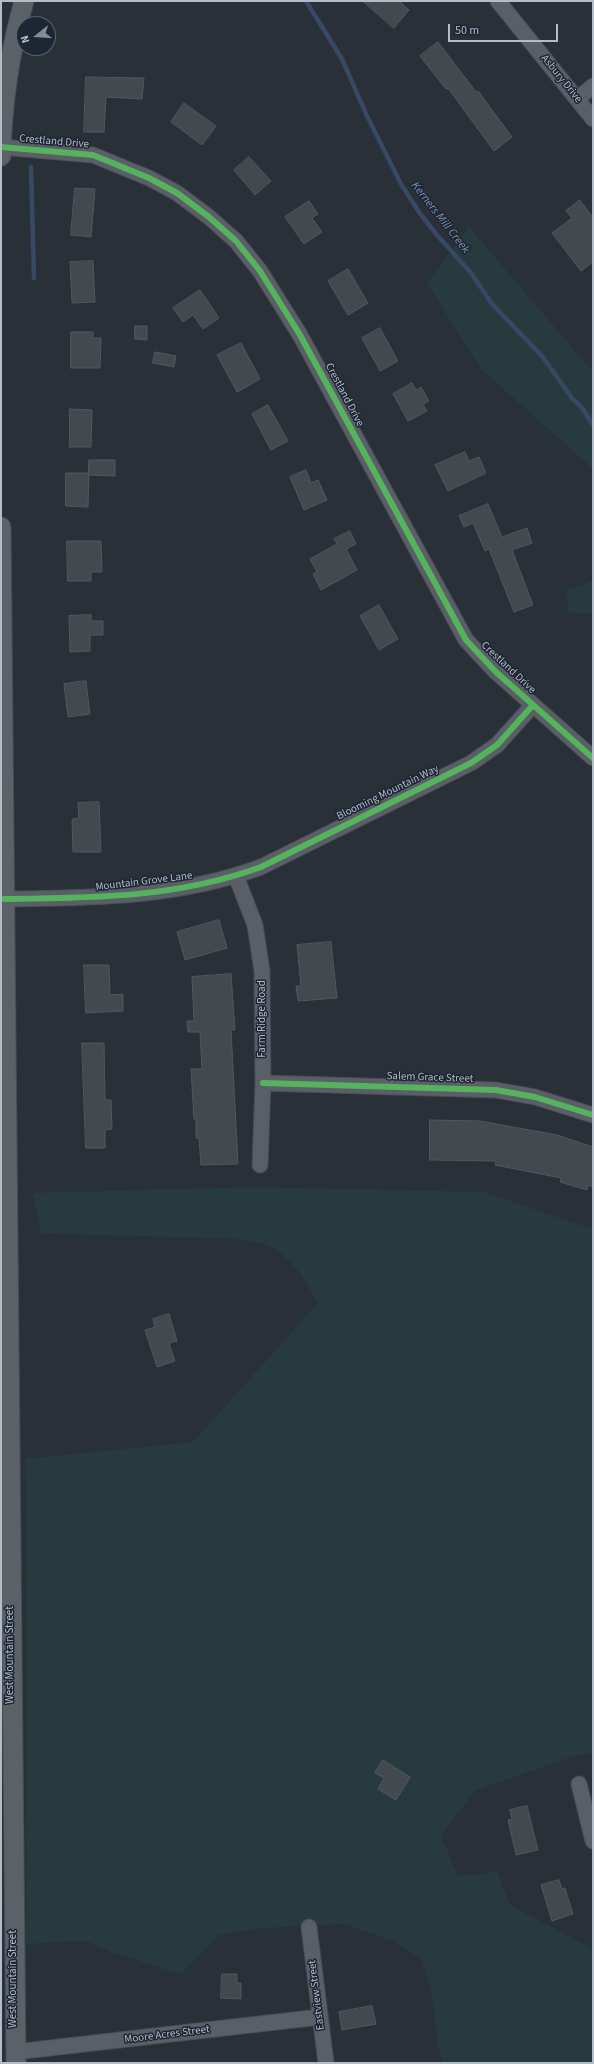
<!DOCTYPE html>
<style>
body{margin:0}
#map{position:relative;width:594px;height:2064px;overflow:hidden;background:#2a3038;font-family:"Source Sans 3",sans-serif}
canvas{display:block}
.frame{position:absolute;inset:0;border:2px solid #b4bcc9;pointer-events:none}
.north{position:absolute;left:16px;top:16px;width:40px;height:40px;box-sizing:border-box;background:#1d2633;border:1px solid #59626f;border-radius:50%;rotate:253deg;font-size:11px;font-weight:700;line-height:16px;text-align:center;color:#b4bcc9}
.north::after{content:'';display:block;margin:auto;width:14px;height:18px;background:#848b96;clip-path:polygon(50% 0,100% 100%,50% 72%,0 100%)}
.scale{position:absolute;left:448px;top:24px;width:110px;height:18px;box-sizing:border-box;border:2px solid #b4bcc9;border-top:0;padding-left:5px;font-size:12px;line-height:14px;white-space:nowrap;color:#b4bcc9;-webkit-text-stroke:3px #1d2633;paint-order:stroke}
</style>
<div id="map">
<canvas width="594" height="2064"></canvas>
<div class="frame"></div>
<div class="north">N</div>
<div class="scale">50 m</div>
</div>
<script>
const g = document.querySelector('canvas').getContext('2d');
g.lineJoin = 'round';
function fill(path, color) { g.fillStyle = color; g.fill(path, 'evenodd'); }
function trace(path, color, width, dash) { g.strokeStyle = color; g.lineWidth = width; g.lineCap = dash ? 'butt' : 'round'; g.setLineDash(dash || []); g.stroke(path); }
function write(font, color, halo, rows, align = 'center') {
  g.font = font + ' "Source Sans 3",sans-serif'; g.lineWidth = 3; g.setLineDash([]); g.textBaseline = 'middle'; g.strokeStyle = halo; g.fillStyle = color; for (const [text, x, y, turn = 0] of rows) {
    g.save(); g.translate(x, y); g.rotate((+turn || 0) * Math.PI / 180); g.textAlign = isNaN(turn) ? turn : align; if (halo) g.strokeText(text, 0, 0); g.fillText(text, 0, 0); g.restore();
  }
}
const green = new Path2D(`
 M469 227 593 372V469L481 369 427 283Z
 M593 581V613H569L566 590Z
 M253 1187 483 1192 593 1229V1753L574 1756 474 1791 441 1836 458 1876 497 1872 511 1906 593 1949V2063H444L438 2048 432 1994 422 1960 395 1942 345 1924 265 1928 219 1935 180 1974 109 1951 86 1941 26 1944 27 1520 25 1459 193 1442 318 1303C306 1281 290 1253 264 1244 255 1242 245 1240 236 1239L41 1233 33 1193Z`);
const stream = new Path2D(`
 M306 1 342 59 367 116 401 184 419 212 436 234 471 273 492 304 542 356 572 398 583 409 593 425
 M31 167 34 278`);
const building = new Path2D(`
 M363 1H399L409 10 394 28Z
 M438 42 476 92 478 91 512 137 494 151 448 88 446 89 420 56Z
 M86 77 144 78 142 99 106 97 104 132H84Z
 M184 103 216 126 202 145 171 122Z
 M249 157 271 181 255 195 234 170Z
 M75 188 95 189 91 237 71 235Z
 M580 200 593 218V262L581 271 552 233 572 218 566 211Z
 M309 201 318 214 312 218 322 232 304 244 285 217Z
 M93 261 95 302 72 303 70 262Z
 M348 269 368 303 348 315 328 281Z
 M200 290 219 318 203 329 193 315 183 322 173 308Z
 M135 326H147V340L135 339Z
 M380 328 398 361 380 371 362 338Z
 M71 332H93V338H101L100 368H71Z
 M241 343 260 379 237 392 217 355Z
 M155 352 176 356 174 367 153 363Z
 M412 383 416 390 421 387 429 401 423 404 427 411 408 421 393 394Z
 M268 405 288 441 271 450 252 414Z
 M70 409 92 410 91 447H70Z
 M465 452 469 461 479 457 486 473 448 491 435 465Z
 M89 460H115V476L89 475Z
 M306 470 311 483 318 480 327 500 304 510 290 477Z
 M66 473H89L88 507 66 506Z
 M488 504 502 537 527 528 532 543 512 550 533 605 514 612 489 549 485 551 473 523 464 527 459 516Z
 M350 531 356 544 346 549 357 570 321 590 313 574 317 572 310 559 337 544 334 539Z
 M67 541H101L102 572H91V581H68Z
 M379 605 398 639 379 650 360 616Z
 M91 615V621H103V635H90V651L70 652 69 616Z
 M86 681 90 714 68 717 64 684Z
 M99 802 101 852H73L72 819 79 818 78 803Z
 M219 920 227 948 185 960 177 932Z
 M331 942 337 998 298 1001 296 986H301L297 945Z
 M84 965H109L110 995 123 994V1011L86 1013Z
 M231 974 235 1030H231L238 1164 201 1165 199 1138H196V1119H194L191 1069H202L200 1032H188L187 1021H194L192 977Z
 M82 1043H104L105 1100H111L112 1129 105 1130V1148H86Z
 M430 1120 480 1121 557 1135 593 1147V1187L588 1185 587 1190 560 1182 561 1178 495 1165 496 1161 430 1160Z
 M169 1314 177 1341 169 1343 175 1361 157 1367 145 1330 155 1327 153 1319Z
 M383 1760 410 1777 396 1800 378 1789 384 1778 375 1773Z
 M527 1806 538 1850 516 1855 508 1820 512 1819 510 1810Z
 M559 1880 562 1889 565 1888 573 1914 552 1921 541 1885Z
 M222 1974H237V1983H241V1999L221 1998Z
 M372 2006 376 2024 342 2030 339 2012Z`);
const minor = new Path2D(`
 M498 1 593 119
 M577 99 593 86
 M1 147 93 155 149 178 177 193 209 217 236 241 260 271 300 335 466 640 496 672 593 758
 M236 876 255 925 262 971 263 1083 260 1165
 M4 899C93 898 176 898 261 867L471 763 497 745 533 705
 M263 1083 496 1090 535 1097 593 1115
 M579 1784 593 1841
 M309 1927 326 2063
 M15 2052 320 2017`);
const major = new Path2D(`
 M1 156C2 104 10 51 24 1
 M1 527 16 2063`);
const cycleway = new Path2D(`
 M1 147 93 155 149 178 177 193 209 217 236 241 260 271 300 335 466 640 496 672 593 758
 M4 899C93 898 176 898 261 867L471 763 497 745 533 705
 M263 1083 496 1090 535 1097 593 1115`);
const streetNames = [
 ["Asbury Drive",561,79,51],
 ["Crestland Drive",54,142,5],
 ["Crestland Drive",344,395,62],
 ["Crestland Drive",508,668,43],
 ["Blooming Mountain Way",388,793,-26],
 ["Mountain Grove Lane",144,882,-7],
 ["Farm Ridge Road",263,1019,-90],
 ["Salem Grace Street",430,1078,2],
 ["West Mountain Street",11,1655,-90],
 ["West Mountain Street",14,1979,-90],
 ["Eastview Street",317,1995,-97],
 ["Moore Acres Street",167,2035,-7]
];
const waterNames = [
 ["Kerners Mill Creek",440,218,52]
];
fill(green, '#273a3e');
trace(stream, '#384963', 4.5);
fill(building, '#444950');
trace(building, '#52575f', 1);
trace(minor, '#484c53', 17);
trace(major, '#484c55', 21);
trace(minor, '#5a5e66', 15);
trace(major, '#5c6168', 19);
trace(cycleway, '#56b35d', 6);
write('11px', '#b4bcc9', '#1d2633', streetNames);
write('italic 12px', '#7c92b1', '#1d2633', waterNames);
</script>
